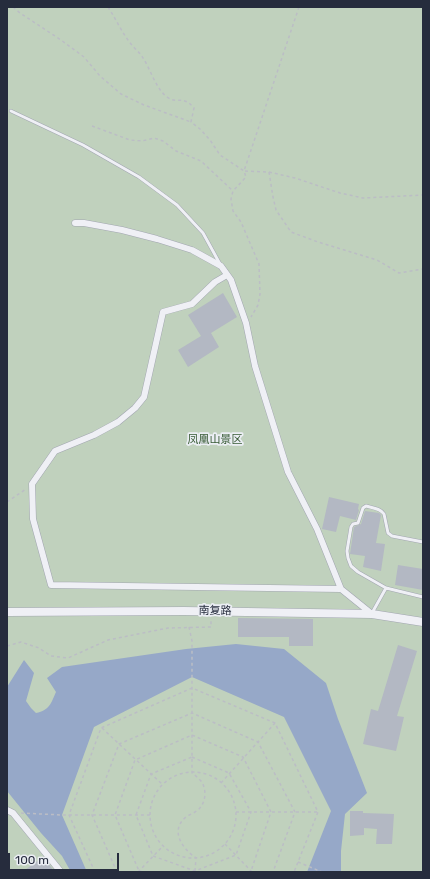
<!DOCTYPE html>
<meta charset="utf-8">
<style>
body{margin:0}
#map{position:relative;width:430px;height:879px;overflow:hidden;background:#dcdfe7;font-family:Rubik,sans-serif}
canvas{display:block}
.frame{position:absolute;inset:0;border:8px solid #262c3d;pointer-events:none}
.scale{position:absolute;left:8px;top:853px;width:111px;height:18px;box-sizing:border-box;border:2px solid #262c3d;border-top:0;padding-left:5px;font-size:12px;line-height:14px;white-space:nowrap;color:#262c3d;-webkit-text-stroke:3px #ebeef4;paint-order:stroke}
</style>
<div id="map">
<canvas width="430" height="879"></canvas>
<div class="frame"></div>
<div class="scale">100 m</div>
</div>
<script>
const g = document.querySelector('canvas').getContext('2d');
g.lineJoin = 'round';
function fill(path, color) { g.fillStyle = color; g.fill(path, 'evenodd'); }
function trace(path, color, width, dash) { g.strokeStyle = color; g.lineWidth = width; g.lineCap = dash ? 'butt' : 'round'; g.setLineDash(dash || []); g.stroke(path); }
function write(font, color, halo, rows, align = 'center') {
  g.font = font + ' Rubik,"Noto Sans SC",sans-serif'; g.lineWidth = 3.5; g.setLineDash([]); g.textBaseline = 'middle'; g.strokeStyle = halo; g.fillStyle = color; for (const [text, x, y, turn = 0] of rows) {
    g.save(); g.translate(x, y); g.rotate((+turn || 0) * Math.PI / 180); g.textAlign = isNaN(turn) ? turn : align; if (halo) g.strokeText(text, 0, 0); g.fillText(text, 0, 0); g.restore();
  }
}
const green = new Path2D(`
 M7 7H423V872H7Z`);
const water = new Path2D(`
 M236 644 284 649 326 683 338 719 367 793 345 814 341 851V872H307L331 811 284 717 192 677 94 727 62 815 87 872H71L62 856 41 833 7 791V687L24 660 34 673 26 701 31 708 36 713C50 710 51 703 56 692L47 678 62 667 186 649Z`);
const building = new Path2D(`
 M223 293 237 317 211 333 219 347 188 367 178 350 201 336 188 315Z
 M329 497 359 504 358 509 359 510 356 520 340 516 336 532 322 529Z
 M365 511 379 513 381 515 376 543 385 544 381 571 363 567 365 556 350 554 354 527 361 524Z
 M398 565 423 569V590L395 585Z
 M238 618 313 619V646H289V637H238Z
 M398 645 417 651 397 716 404 717 396 751 363 744 371 709 378 711Z
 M350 811H363V813L394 814 392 844H376L377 829 364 828V835L350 836Z
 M43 857 55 872H22Z`);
const path = new Path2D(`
 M13 7 20 13 61 40 84 57 100 76 121 94 144 105 191 122
 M108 7C116 19 122 33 131 44 134 48 138 51 141 55 150 67 155 88 167 97 178 105 182 94 194 108L191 122 200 129 210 140 220 155 244 171 246 177 233 191 231 199 233 211 241 222 259 264 260 294 258 305 251 317
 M299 7 244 171 269 172 295 178 340 193 363 198 423 195
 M92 126 130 140 142 141 154 138 163 141 176 151 201 161 233 191
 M269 172 273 197 276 210 291 232 318 242 377 260 399 273 423 269
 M7 502 26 489
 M189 627 192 641V773C195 775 198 778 201 781 207 789 206 802 199 809 195 813 190 814 186 817 169 831 183 849 196 858L195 871
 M7 646 21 642 39 648 51 656 68 658 108 640 168 628 211 627V619
 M102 728 163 785
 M192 757 229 773 251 812 236 855 195 871 153 856 136 815 151 774Z
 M150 815a43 43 0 1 1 86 0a43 43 0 1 1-86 0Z
 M221 783 275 723
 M236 812H318
 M21 813 62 815H151
 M225 844 252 872
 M298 862 322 872
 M95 872 69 815 101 728 192 688 275 723 318 812 294 872
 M117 872 92 815 119 744 192 713 258 742 295 812 273 872
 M138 872 163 846
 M143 872 139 871 115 815 135 760 192 735 243 757 271 812 251 871 248 872`);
const service = new Path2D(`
 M11 111 83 145 139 177 177 205 203 233 220 264
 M423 542 392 536 388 533 384 514C380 508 373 508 366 506L363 508 358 523 353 524 351 527 347 551 348 558 351 566 358 572 386 588 423 597
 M372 613 386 588`);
const minor = new Path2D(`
 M75 223H84L122 230 157 239 192 250 221 266 231 280 246 323 255 366 288 472 317 529 341 589 372 614
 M227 275 215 282 192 304 163 312 144 397 135 408 118 422 94 435 55 451 32 484 33 519 51 585 341 589
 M7 810 13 813 61 872`);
const tertiary = new Path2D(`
 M7 612 184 611 372 614 423 622`);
const parkNames = [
 ["凤凰山景区",215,440]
];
const streetNames = [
 ["南复路",215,611,1]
];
fill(green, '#c0d1bd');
fill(water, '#96a8c8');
fill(building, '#b3b8c3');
trace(service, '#a2a6b1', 4);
trace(minor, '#a2a6b1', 7);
trace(tertiary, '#a2a6b1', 9);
trace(path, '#bbbdc5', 1.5, [3, 3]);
trace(service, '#eff0f5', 3);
trace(minor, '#eff0f5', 6);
trace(tertiary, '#eff0f5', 8);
write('11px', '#365933', '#ebeef4', parkNames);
write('11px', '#262c3d', '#ebeef4', streetNames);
</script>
